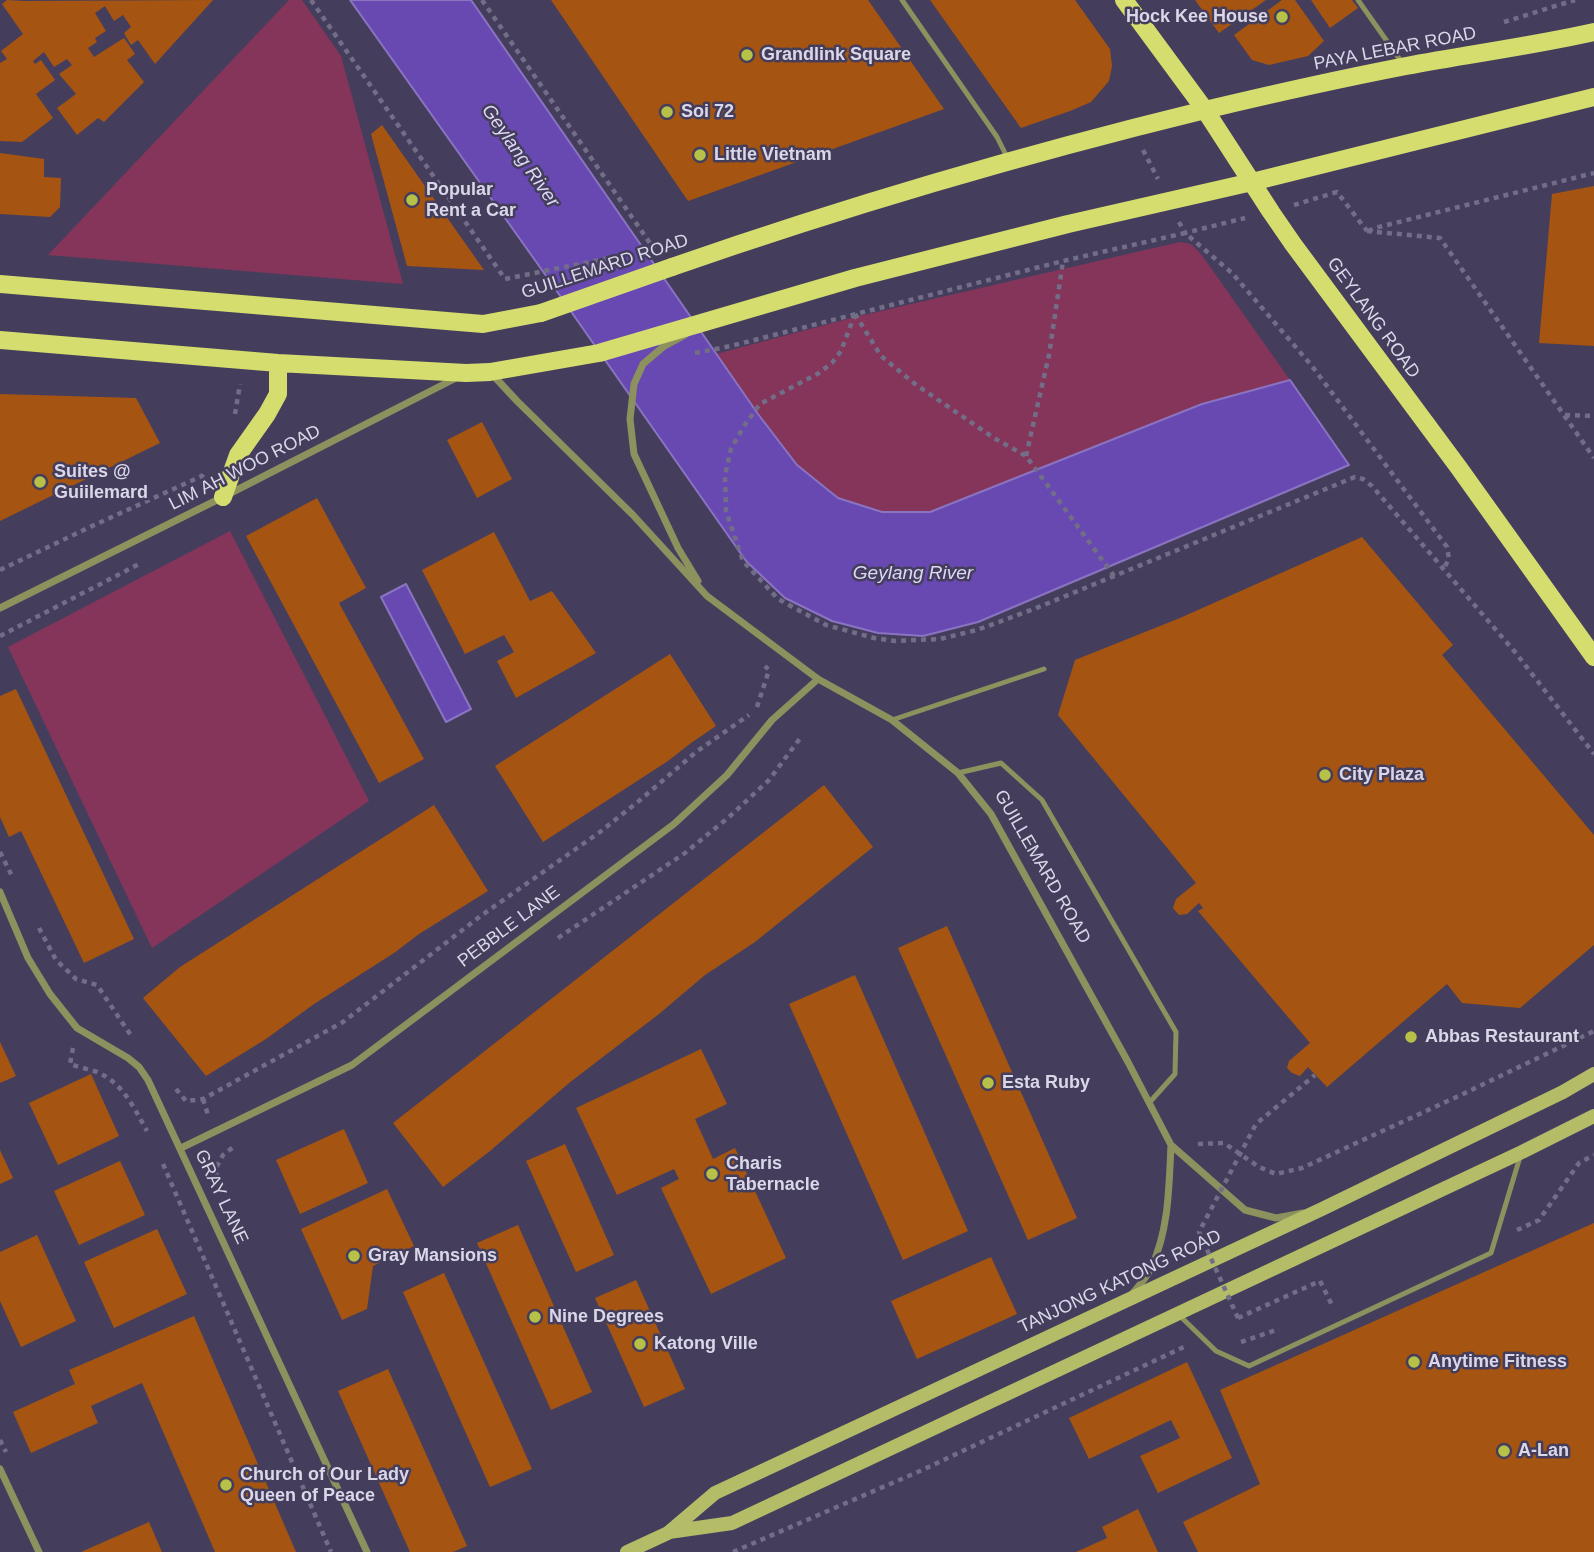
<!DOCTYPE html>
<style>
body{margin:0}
canvas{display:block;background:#443e5c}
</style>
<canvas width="1594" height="1552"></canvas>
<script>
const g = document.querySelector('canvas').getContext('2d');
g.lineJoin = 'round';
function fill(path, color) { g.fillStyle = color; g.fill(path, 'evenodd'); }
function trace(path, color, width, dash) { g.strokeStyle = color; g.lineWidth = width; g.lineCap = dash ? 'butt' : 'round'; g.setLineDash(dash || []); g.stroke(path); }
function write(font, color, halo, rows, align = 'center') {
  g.font = font + ' Helvetica,sans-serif'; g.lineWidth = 5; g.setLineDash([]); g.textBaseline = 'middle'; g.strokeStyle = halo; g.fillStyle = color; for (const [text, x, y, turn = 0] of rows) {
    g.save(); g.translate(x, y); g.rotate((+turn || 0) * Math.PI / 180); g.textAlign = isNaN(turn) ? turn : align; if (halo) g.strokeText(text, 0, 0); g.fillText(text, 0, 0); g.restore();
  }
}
const green = new Path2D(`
 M289 0H302L341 56 403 284 48 255Z
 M1180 242 1191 244 1201 254 1290 380 1202 404 930 512H882L838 498 797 465 758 414 716 354 855 317Z
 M230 531 369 801 152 948 8 647Z`);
const water = new Path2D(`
 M350 0H471L758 414 797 465 838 498 882 512H930L1202 404 1290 380 1349 465 978 622 923 636 878 633 832 621 785 598 746 561 537 263Z
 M406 584 471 709 446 722 381 597Z`);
const building = new Path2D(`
 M7 0 24 1 213 0 155 64 138 40 131 45 124 33 131 27 123 15 114 21 105 6 95 13 106 31 95 38 97 42 88 48 94 57 124 38 135 54 127 60 144 82 104 122 98 118 77 135 57 108 76 94 59 74 72 65 67 59 54 67 44 52 33 61 35 64 41 60 55 80 36 94 53 118 22 142 0 141V63L7 59 1 51 23 34 2 4Z
 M551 0H868L944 109 688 201Z
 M930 0H1075L1110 49 1112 66 1109 81 1091 102 1070 111 1021 128Z
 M1195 0H1266L1219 33Z
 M1282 0H1295L1324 41 1308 56 1269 65 1252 60 1234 35Z
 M1311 0H1352L1358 8 1330 28Z
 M382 125 484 270 407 266 371 134Z
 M0 153 44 159V177L61 178 60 207 50 217 0 214Z
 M1594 186V346L1539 343 1552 194Z
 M0 394 136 398 160 443 0 521Z
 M482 422 512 479 477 498 447 440Z
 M317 498 366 588 339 603 424 759 379 783 246 536Z
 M494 532 530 601 552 591 596 653 516 698 497 661 514 652 504 635 465 654 422 570Z
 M1362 537 1453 645 1442 655 1594 835V945L1520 1008 1462 1003 1447 984 1327 1087 1308 1067 1300 1076 1292 1073 1287 1068 1289 1061 1310 1043 1198 911 1203 908 1199 903 1187 914 1179 915 1173 908 1176 899 1196 883 1058 715 1075 660 1180 618Z
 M670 654 716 726 691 743 668 761 543 842 495 766Z
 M16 689 134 939 84 963 21 831 9 837 0 817V696Z
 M824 785 873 847 755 942 705 975 659 1014 569 1083 490 1151 443 1187 393 1123Z
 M434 805 488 891 419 934 394 953 314 1004 266 1039 206 1076 143 998 180 967Z
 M947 926 1077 1218 1028 1240 898 948Z
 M855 975 968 1231 903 1260 789 1004Z
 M0 1042 16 1076 0 1083Z
 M701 1049 727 1104 695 1119 713 1159 735 1148 786 1258 711 1294 661 1188 679 1179 674 1169 617 1195 576 1108Z
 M91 1074 119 1136 58 1165 29 1103Z
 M344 1129 368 1183 300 1214 276 1160Z
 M565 1144 614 1255 576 1272 526 1161Z
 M0 1150 13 1178 0 1184Z
 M120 1161 145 1215 79 1245 54 1191Z
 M387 1189 414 1246 373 1266 367 1309 342 1320 301 1229Z
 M1594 1223V1552H1198L1183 1522 1260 1484 1220 1390Z
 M518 1225 592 1392 551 1410 477 1243Z
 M157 1229 187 1294 114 1328 84 1262Z
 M37 1235 76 1321 21 1347 0 1301V1252Z
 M991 1257 1017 1314 917 1359 891 1301Z
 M444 1273 532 1469 490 1487 403 1292Z
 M636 1280 685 1389 644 1407 595 1298Z
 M194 1316 225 1388 296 1552H215L142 1383 91 1406 98 1423 31 1453 13 1412 75 1384 69 1370Z
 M1187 1362 1232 1458 1158 1493 1140 1456 1180 1438 1171 1420 1089 1459 1069 1418Z
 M388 1369 467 1546 453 1552H410L338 1391Z
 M1138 1509 1158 1552H1076L1107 1538 1102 1527Z
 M149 1522 162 1552H81Z`);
const path = new Path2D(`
 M311 0 505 279 624 255
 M482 0 654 249
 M1504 22 1575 0
 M1143 150 1158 179
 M1294 205 1337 192 1367 231
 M1179 222 1185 233 1245 218
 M1367 231 1440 238 1594 458
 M1368 231 1375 228 1594 173
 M855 314 841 351 832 363 819 373 760 404 744 426 731 449 725 475 726 511 743 561 778 599 826 625 874 638 895 641 940 639 977 630 1034 609 1355 477 1363 479 1372 486 1515 652 1594 754
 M855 314 881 356 915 384 994 438 1026 456 1114 576
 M695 353 731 346 1063 261 1185 233 1232 273 1312 366 1447 547 1449 559 1444 568
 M235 414 240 384
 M1565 415 1594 416
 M1026 456 1049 355 1063 261
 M0 570 90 527 202 476 204 473
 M0 636 141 563
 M757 707 769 670 765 666
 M0 852 12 876
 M39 928 56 960 76 979 97 985 132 1037
 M558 938 685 853 729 817 769 780 801 737
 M73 1048 70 1064C78 1067 88 1069 97 1072 123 1083 134 1108 147 1131
 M176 1089 186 1101 203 1099 343 1022 482 915 600 832 640 800 696 752 749 715
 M203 1099 208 1115
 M1198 1144 1224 1143 1259 1167 1276 1174 1302 1168 1463 1094 1594 1031
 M163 1164 331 1552
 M217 1176 215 1170 223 1155 236 1145
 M1517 1230 1539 1220 1579 1163 1594 1155
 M1238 1318 1320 1281 1333 1307
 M1241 1342 1279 1329
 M0 1440 6 1452
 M733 1552 920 1471 1186 1346`);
const service = new Path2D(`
 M902 0 997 137 1007 157
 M1358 0 1403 64
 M892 720 1044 669
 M958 773 1001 763 1042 800 1176 1032 1175 1074 1149 1103
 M1179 1315 1216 1351 1249 1366 1491 1253 1520 1157`);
const minor = new Path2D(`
 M685 335 663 347 643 364 634 384 630 419 634 454 678 548 698 581
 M491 373 517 401 633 515 707 596 818 679 892 720 958 773 991 814 1128 1062 1171 1145 1245 1210 1276 1218 1303 1213
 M0 608 223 497 456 378
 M0 892 28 958 50 994 77 1028 128 1058 139 1067 148 1080 367 1552
 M181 1148 352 1065 674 824 727 775 772 720 818 679
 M1132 1294C1139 1286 1147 1277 1151 1268 1169 1230 1169 1186 1171 1145
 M0 1469 39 1552`);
const secondary = new Path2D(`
 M669 1532 732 1523 1522 1152 1594 1116
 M627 1552 668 1533 715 1493 1322 1209 1563 1092 1594 1074`);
const primary = new Path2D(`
 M1124 0 1205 110 1271 212 1293 244 1459 468 1594 657
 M672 267C847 206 1025 154 1205 110 1272 94 1339 79 1406 66 1469 54 1532 46 1594 32
 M0 284 483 324 541 313
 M0 340 278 363 466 373 490 372 599 353 855 278 1068 224 1252 182 1594 97
 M223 497 238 455 267 414 278 394V363`);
const pathBridge = new Path2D(`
 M1238 1318 1199 1232 1256 1124 1315 1075`);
const primaryBridge = new Path2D(`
 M541 313 672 267`);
const markers = [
 [1282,17,7,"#b8c147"],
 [747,55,7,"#b8c147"],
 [667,112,7,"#b8c147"],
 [700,155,7,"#b8c147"],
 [412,200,7,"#b8c147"],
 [40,482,7,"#b8c147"],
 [1325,775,7,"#b8c147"],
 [1411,1037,7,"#b8c147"],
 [988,1083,7,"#b8c147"],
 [712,1174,7,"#b8c147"],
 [354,1256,7,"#b8c147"],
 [535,1317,7,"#b8c147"],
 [640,1344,7,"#b8c147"],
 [1414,1362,7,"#b8c147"],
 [1504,1451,7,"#b8c147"],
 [226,1485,7,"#b8c147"]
];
const poiNames = [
 ["Hock Kee House",1268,17,"right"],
 ["Grandlink Square",761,55],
 ["Soi 72",681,112],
 ["Little Vietnam",714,155],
 ["Popular",426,190],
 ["Rent a Car",426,211],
 ["Suites @",54,472],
 ["Guiilemard",54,493],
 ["City Plaza",1339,775],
 ["Abbas Restaurant",1425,1037],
 ["Esta Ruby",1002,1083],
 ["Charis",726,1164],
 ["Tabernacle",726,1185],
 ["Gray Mansions",368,1256],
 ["Nine Degrees",549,1317],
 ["Katong Ville",654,1344],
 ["Anytime Fitness",1428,1362],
 ["A-Lan",1518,1451],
 ["Church of Our Lady",240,1475],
 ["Queen of Peace",240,1496]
];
const streetNames = [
 ["PAYA LEBAR ROAD",1395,49,-11],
 ["GUILLEMARD ROAD",605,267,-18],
 ["GEYLANG ROAD",1373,318,54],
 ["LIM AH WOO ROAD",245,468,-27],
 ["GUILLEMARD ROAD",1042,867,60],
 ["PEBBLE LANE",509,927,-37],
 ["GRAY LANE",221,1197,65],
 ["TANJONG KATONG ROAD",1120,1282,-25]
];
const waterNames = [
 ["Geylang River",520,156,55],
 ["Geylang River",913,574]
];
fill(green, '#85345a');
fill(water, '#6849b2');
trace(water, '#8a74c2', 2);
fill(building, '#a55411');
trace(path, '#736e88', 4.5, [5, 5]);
trace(service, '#8c915d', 5);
trace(minor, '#8c915d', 7);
trace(secondary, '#b4bc68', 14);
trace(primary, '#d4dd6e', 18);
trace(pathBridge, '#736e88', 4.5, [5, 5]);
trace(primaryBridge, '#d4dd6e', 18);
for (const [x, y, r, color] of markers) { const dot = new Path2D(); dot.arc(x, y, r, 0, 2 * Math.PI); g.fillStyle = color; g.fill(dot); trace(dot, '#443e5c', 2.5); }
write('bold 18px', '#dad7e9', '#443e5c', poiNames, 'left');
write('18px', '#dad7e9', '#443e5c', streetNames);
write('italic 19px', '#dcd8f4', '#443e5c', waterNames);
</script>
